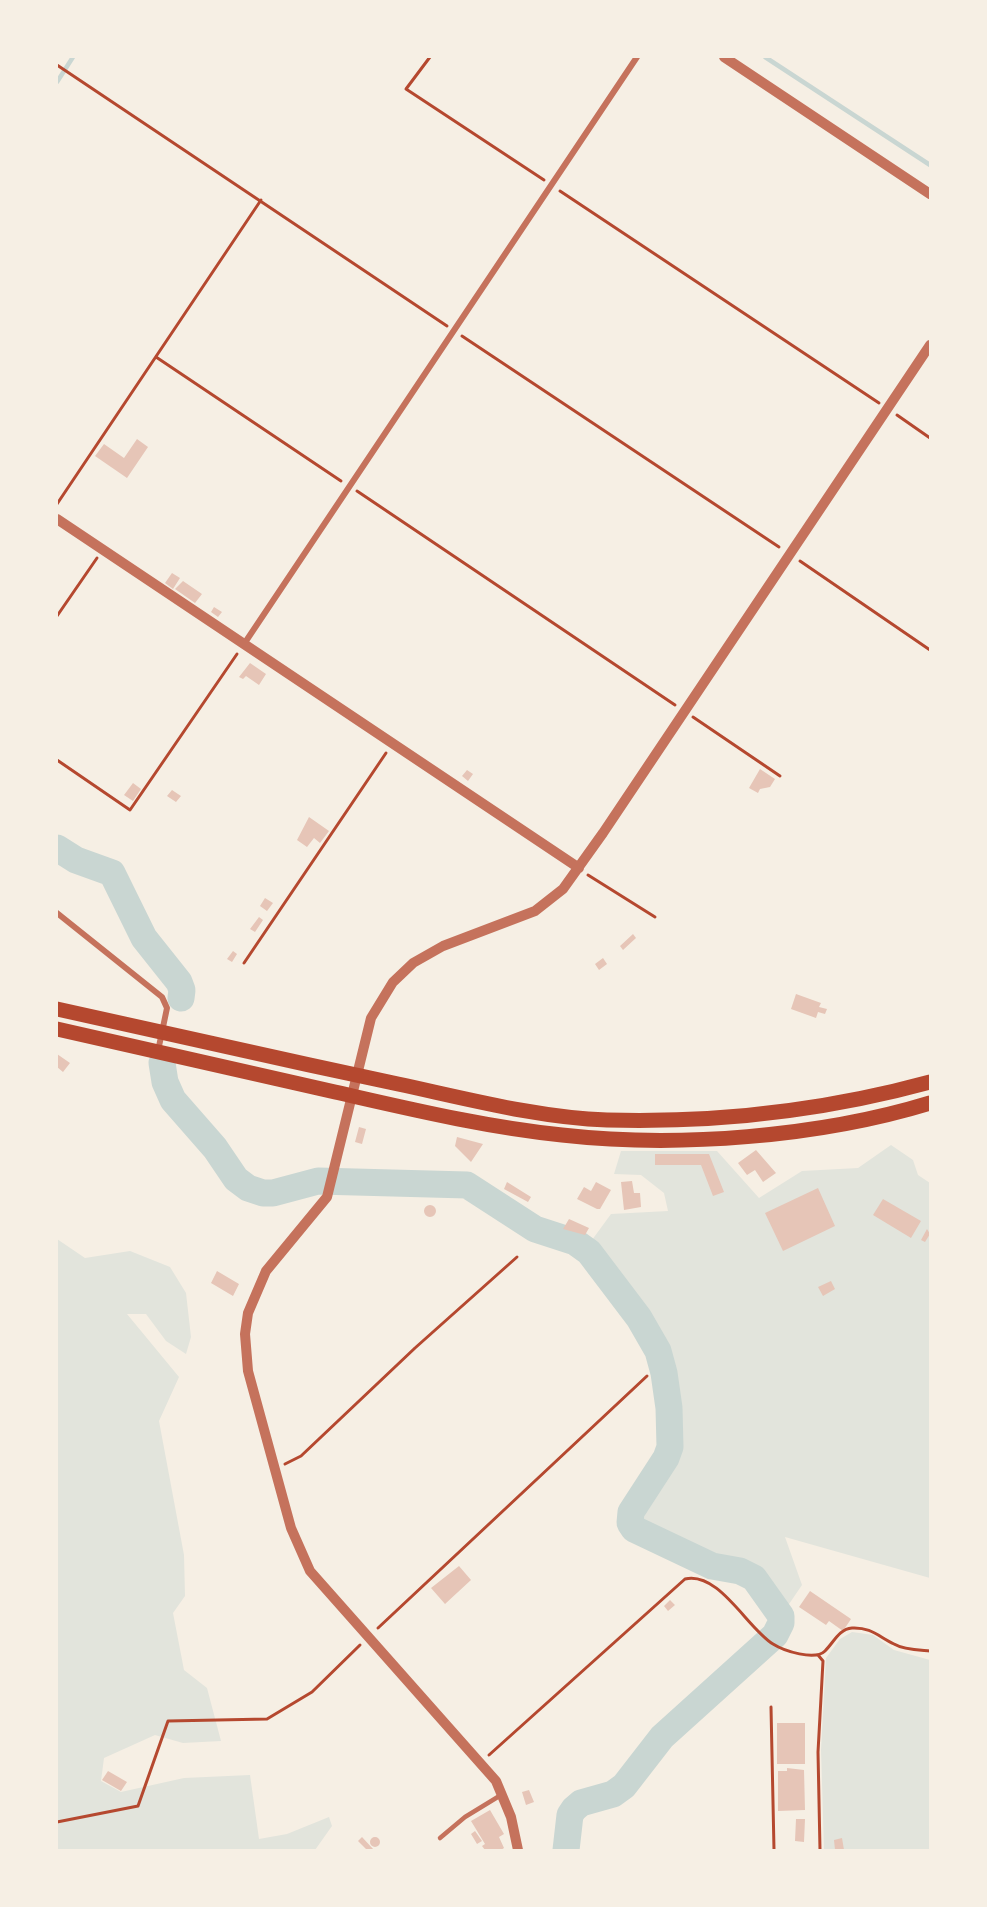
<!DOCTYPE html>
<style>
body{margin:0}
#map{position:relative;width:987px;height:1907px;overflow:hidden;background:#f6efe4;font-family:"Archivo Narrow",sans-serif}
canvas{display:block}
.frame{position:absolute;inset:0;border:58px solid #f6efe4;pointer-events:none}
</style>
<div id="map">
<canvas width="987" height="1907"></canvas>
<div class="frame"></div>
</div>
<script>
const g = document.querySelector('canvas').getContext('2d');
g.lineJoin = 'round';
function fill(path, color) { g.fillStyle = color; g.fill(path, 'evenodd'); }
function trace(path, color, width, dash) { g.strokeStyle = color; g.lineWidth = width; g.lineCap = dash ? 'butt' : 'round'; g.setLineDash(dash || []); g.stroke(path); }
const green = new Path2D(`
 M891 1145 913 1160 918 1175 930 1183V1578L785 1537 802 1585 785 1610 775 1604C762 1557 707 1553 667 1543 658 1541 643 1538 636 1532 631 1526 630 1517 628 1510L662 1453 663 1381 656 1345 612 1285 581 1255 611 1214 668 1211 664 1193 641 1175 614 1174 621 1151H717L759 1198 802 1171 858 1168Z
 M57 1239 85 1258 130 1251 170 1267 186 1293 191 1337 186 1354 166 1341 146 1314H127L179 1377 159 1421 184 1555 185 1596 173 1613 184 1670 207 1688 221 1741 183 1743 155 1735 104 1758 101 1781 121 1792 184 1778 250 1775 259 1839 287 1834 329 1817 332 1826 315 1850H57Z
 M852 1632 873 1635 894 1650 930 1660V1850H824L821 1750 826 1658 840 1639Z`);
const stream = new Path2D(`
 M765 57 930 165
 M57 82 73 57`);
const river = new Path2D(`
 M57 848 76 860 112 873 144 938 179 982 182 990 181 998
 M162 1063 165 1082 173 1100 215 1148 236 1179 248 1188 263 1193H273L318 1181 467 1185 535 1229 575 1242 589 1252 639 1318 658 1351 664 1373 669 1408 670 1447 666 1458 631 1512 630 1523 634 1529 712 1566 740 1571 754 1578 781 1616V1623L775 1635 662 1737 624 1786 613 1794 581 1803 574 1809 570 1815 566 1850`);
const building = new Path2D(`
 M137 439 148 447 127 478 95 456 104 444 124 458Z
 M172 573 180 578 173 589 165 583Z
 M183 581 202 594 195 603 175 589Z
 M214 607 222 612 218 617 211 612Z
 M250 663 266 674 259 685 246 676 243 679 239 677Z
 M760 769 775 779 770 787 760 789 758 793 749 788Z
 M467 770 473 774 468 781 462 776Z
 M133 783 141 789 133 801 124 795Z
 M172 790 181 796 176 802 167 796Z
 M309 817 329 831 320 843 314 838 307 847 297 840Z
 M265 898 273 903 267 911 260 906Z
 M259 917 263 920 255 932 250 929Z
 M633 934 636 938 623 950 620 946Z
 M233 951 237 954 232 962 227 959Z
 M603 958 607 964 599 970 595 964Z
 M796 994 821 1003 819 1007 827 1009 825 1014 818 1012 816 1018 791 1009Z
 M57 1054 70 1063 63 1072 57 1067Z
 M359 1127 366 1129 362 1144 355 1142Z
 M457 1137 483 1144 471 1162 455 1146Z
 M756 1150 776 1173 763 1182 755 1170 747 1175 738 1163Z
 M655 1154H709L724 1192 713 1196 701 1165H655Z
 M632 1181 634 1193H640L641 1207 624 1210 621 1182Z
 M507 1182 531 1197 528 1202 504 1189Z
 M596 1182 611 1190 600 1209H597L577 1199 584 1187 591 1191Z
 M818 1188 835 1226 783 1251 765 1213Z
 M883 1199 921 1221 911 1238 873 1215Z
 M424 1211a6 6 0 1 1 12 0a6 6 0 1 1-12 0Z
 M569 1219 589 1228 585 1235 563 1229Z
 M927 1229 930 1234 925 1242 921 1240Z
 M217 1271 239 1284 233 1296 211 1283Z
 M831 1281 835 1289 823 1296 818 1287Z
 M459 1566 471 1580 445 1604 431 1588Z
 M810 1591 851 1619 843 1631 829 1621 826 1625 799 1607Z
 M670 1600 675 1605 668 1611 664 1606Z
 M777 1723H805V1764H777Z
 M787 1768 804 1770 805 1810 778 1811V1771H787Z
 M108 1771 127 1782 121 1791 102 1780Z
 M529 1790 534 1802 526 1805 522 1792Z
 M490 1810 504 1834 499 1837 504 1848 501 1850H485L482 1846 485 1844 471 1821Z
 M796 1819H805L804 1842 795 1841Z
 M475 1831 482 1841 477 1844 471 1834Z
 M370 1842a5 5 0 1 1 10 0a5 5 0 1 1-10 0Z
 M362 1837 374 1850H367L358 1841Z
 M842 1838 844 1850H835L834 1840Z`);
const path = new Path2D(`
 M430 57 406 89 544 180
 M57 65 447 326
 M560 191 879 403
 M462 336 779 547
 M156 357 341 481
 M897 415 930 438
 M357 491 675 705
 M57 504 261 200
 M800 561 930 650
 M57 616 97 558
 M693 717 780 776
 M57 760 130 810 237 654
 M588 875 655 917
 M244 963 386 753
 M285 1464 301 1456 415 1348 517 1257
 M378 1628 647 1376
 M818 1655 823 1661 818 1752 820 1850
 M771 1707 774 1850
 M489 1755 685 1579C719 1571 747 1628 773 1644 784 1651 815 1661 825 1651 834 1642 839 1629 852 1628 871 1627 879 1637 894 1644 904 1650 919 1650 930 1651
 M57 1822 138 1806 168 1721 267 1719 312 1692 360 1645`);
const service = new Path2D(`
 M440 1838 465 1817 501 1795`);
const minor = new Path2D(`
 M244 644 637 57
 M57 913 162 997 167 1008 158 1051`);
const tertiary = new Path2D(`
 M724 57 930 194
 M57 519 579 868
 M518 1850 511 1817 496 1781 310 1571 291 1528 248 1371 245 1334 248 1313 266 1271 327 1197 371 1018 393 982 413 963 443 946 535 911 563 889 603 833 930 345`);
const trunk = new Path2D(`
 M57 1009C170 1034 284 1060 398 1084 464 1098 539 1118 607 1120 717 1123 824 1111 930 1082
 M57 1029C150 1050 242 1071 335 1092 410 1109 485 1127 562 1135 677 1148 819 1137 930 1103`);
fill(green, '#e2e4dc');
trace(stream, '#c9d6d2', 4.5);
trace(river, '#c9d6d2', 27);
fill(building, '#e6c5b7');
trace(path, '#b5482f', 3);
trace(service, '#c5725c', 4.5);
trace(minor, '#c5725c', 6);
trace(tertiary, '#c5725c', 10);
trace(trunk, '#b5482f', 15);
</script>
